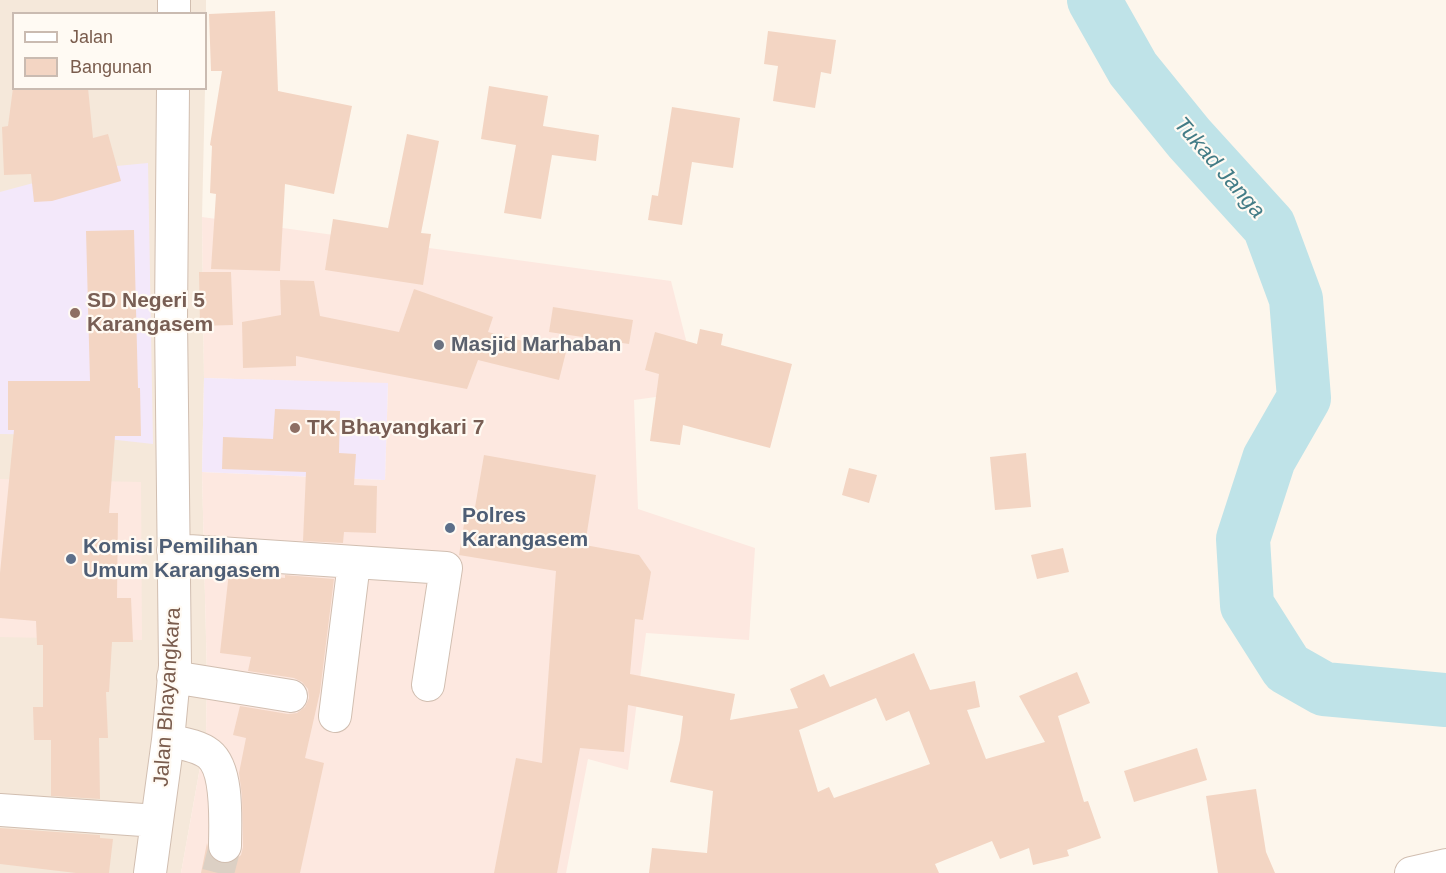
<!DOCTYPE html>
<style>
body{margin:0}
#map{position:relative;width:1446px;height:873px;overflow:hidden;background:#fdf6ec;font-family:Arial,sans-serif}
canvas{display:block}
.legend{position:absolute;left:12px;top:12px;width:195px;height:78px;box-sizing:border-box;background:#fffaf3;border:2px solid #cabbb1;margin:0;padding:8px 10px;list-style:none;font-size:18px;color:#7a5c4d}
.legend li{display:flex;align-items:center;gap:12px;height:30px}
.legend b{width:30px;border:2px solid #cabbb1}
</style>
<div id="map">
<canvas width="1446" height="873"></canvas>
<ul class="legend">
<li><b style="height:8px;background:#fff"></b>Jalan</li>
<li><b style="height:16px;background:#f3d5c3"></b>Bangunan</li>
</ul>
</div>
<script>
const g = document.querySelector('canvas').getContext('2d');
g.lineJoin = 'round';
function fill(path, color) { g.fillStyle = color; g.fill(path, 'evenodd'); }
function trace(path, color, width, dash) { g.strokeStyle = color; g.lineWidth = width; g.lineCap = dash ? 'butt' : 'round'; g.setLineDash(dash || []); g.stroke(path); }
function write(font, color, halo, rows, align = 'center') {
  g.font = font + ' Arial,sans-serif'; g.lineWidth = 4.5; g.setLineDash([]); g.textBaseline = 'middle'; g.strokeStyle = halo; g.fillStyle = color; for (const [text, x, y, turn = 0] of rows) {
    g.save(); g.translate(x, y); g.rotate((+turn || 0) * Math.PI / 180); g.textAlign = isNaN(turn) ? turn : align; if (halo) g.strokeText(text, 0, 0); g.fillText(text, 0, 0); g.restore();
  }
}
const residential = new Path2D(`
 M0 0H206V42V14H14V88L205 89 202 217 204 378 202 472 207 678 206 734 181 873H0Z`);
const commercial = new Path2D(`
 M202 217 671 281 699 391 634 400 638 509 755 548 749 640 646 633 628 770 588 759 566 873H181L206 734 207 678 202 472 385 480 388 384 204 378Z
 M0 479 141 482 142 640 0 637Z`);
const education = new Path2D(`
 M148 163 153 444 72 435 0 434V192L85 169Z
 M204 378 388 383 385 480 202 472Z`);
const river = new Path2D(`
 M1094 0 1133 69 1189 138 1269 226 1296 299 1304 398 1269 459 1243 539 1247 605 1287 668 1324 689 1446 700`);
const building = new Path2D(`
 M275 11 278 91 352 106 334 194 285 184 280 271 211 269 216 194 210 193 212 146 210 145 222 71H211L209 14Z
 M768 31 836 40 831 74 821 72 815 108 773 101 778 66 764 64Z
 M489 86 548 96 543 126 599 135 596 161 552 155 541 219 504 213 516 145 481 139Z
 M13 88H88L93 138 108 134 121 181 52 201 34 202 31 174 4 175 2 127 8 126Z
 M672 107 740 118 733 168 692 162 682 225 648 220 652 195 658 196Z
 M407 134 439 141 421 233 431 234 423 285 325 270 333 219 388 228Z
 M134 230 138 388H140L141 436H115L109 513H118L117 598H131L133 642H112L109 692H106L108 738H99L100 799 51 796V740H34L33 707H43V645H37L36 621 0 618V573L14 430H8V381H90L86 231Z
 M199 272H231L233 325 200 326Z
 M280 280 314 281 320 316 399 332 414 289 493 317 488 332 566 352 559 380 478 360 467 389 296 356V366L243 368 242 322 281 315Z
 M553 307 633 320 629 344 549 332Z
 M700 329 723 334 721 345 792 364 770 448 683 425 680 445 650 441 659 374 645 370 655 332 697 344Z
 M275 409 340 411 339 453 356 454 354 485 377 486 376 533 344 532 343 543 303 541 306 472 222 469 223 437 273 439Z
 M1026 453 1031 507 995 510 990 457Z
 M484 455 596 475 585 545 639 555 651 572 643 620 635 619 630 674 735 694 730 720 798 708 790 689 824 674 830 687 914 653 930 690 975 681 980 707 967 710 986 759 1045 742 1019 696 1077 672 1090 703 1058 716 1084 802 1088 801 1101 838 1067 850 1069 856 1033 865 1029 848 1000 859 992 841 935 864 939 873H649L652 848 707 853 713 791 670 782 680 740 683 716 628 705 624 752 580 748 557 873H494L516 758 542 763 556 571 459 555 465 518 473 519ZM876 698 886 721 909 711 930 764 834 798 829 787 818 792 799 730Z
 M849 468 877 475 869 503 842 495Z
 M1063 548 1069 572 1037 579 1031 555Z
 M229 572 285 578V575L334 579 320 692 305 758 324 763 300 873H201L207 843 210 855 216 862 224 864 234 861 241 855 243 847 242 796 239 773 246 738 233 735 240 706 288 714 297 713 305 707 309 698 308 689 302 682 294 678 248 671 251 657 220 653Z
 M1197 748 1207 780 1134 802 1124 771Z
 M1256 789 1266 852 1275 873H1218L1206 796Z
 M0 828 100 835V838L113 839 109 873H76L0 864Z`);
const minorTunnel = new Path2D(`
 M218 873 225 846`);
const minor = new Path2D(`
 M174 14V0
 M173 550 446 568 428 685
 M173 677 291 696
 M335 716 354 563
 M168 740C181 743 199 746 209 754 229 770 225 823 225 846
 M0 810 157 821
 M150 873 168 740 175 666 171 319 173 88
 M1411 873 1446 865`);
const markers = [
 [75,313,6,"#8d6e63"],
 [439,345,6,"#6b7280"],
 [295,428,6,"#8d6e63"],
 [450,528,6,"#5c6f8a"],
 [71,559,6,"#5c6f8a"]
];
const educationNames = [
 ["SD Negeri 5",87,301],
 ["Karangasem",87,325],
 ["TK Bhayangkari 7",307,428]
];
const worshipNames = [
 ["Masjid Marhaban",451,345]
];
const serviceNames = [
 ["Polres",462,516],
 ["Karangasem",462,540],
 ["Komisi Pemilihan",83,547],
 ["Umum Karangasem",83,571]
];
const streetNames = [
 ["Jalan Bhayangkara",168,697,-86]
];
const waterNames = [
 ["Tukad Janga",1219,168,49]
];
fill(residential, '#f5e8da');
fill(commercial, '#fde8e0');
fill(education, '#f3e8fa');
trace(river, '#bfe3e8', 54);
fill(building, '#f3d5c3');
trace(minorTunnel, '#dcd0c4', 32, [32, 16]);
trace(minor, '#d1beb0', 34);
trace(minor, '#fff', 32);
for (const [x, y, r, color] of markers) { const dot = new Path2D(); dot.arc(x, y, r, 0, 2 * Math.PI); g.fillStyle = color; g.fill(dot); trace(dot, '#fffaf3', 2); }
write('bold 21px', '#785e54', '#fffaf3', educationNames, 'left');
write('bold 21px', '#5b616d', '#fffaf3', worshipNames, 'left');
write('bold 21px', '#4e5e75', '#fffaf3', serviceNames, 'left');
write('21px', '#7a5c4d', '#fffaf3', streetNames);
write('italic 22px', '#437c86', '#fffaf3', waterNames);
</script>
